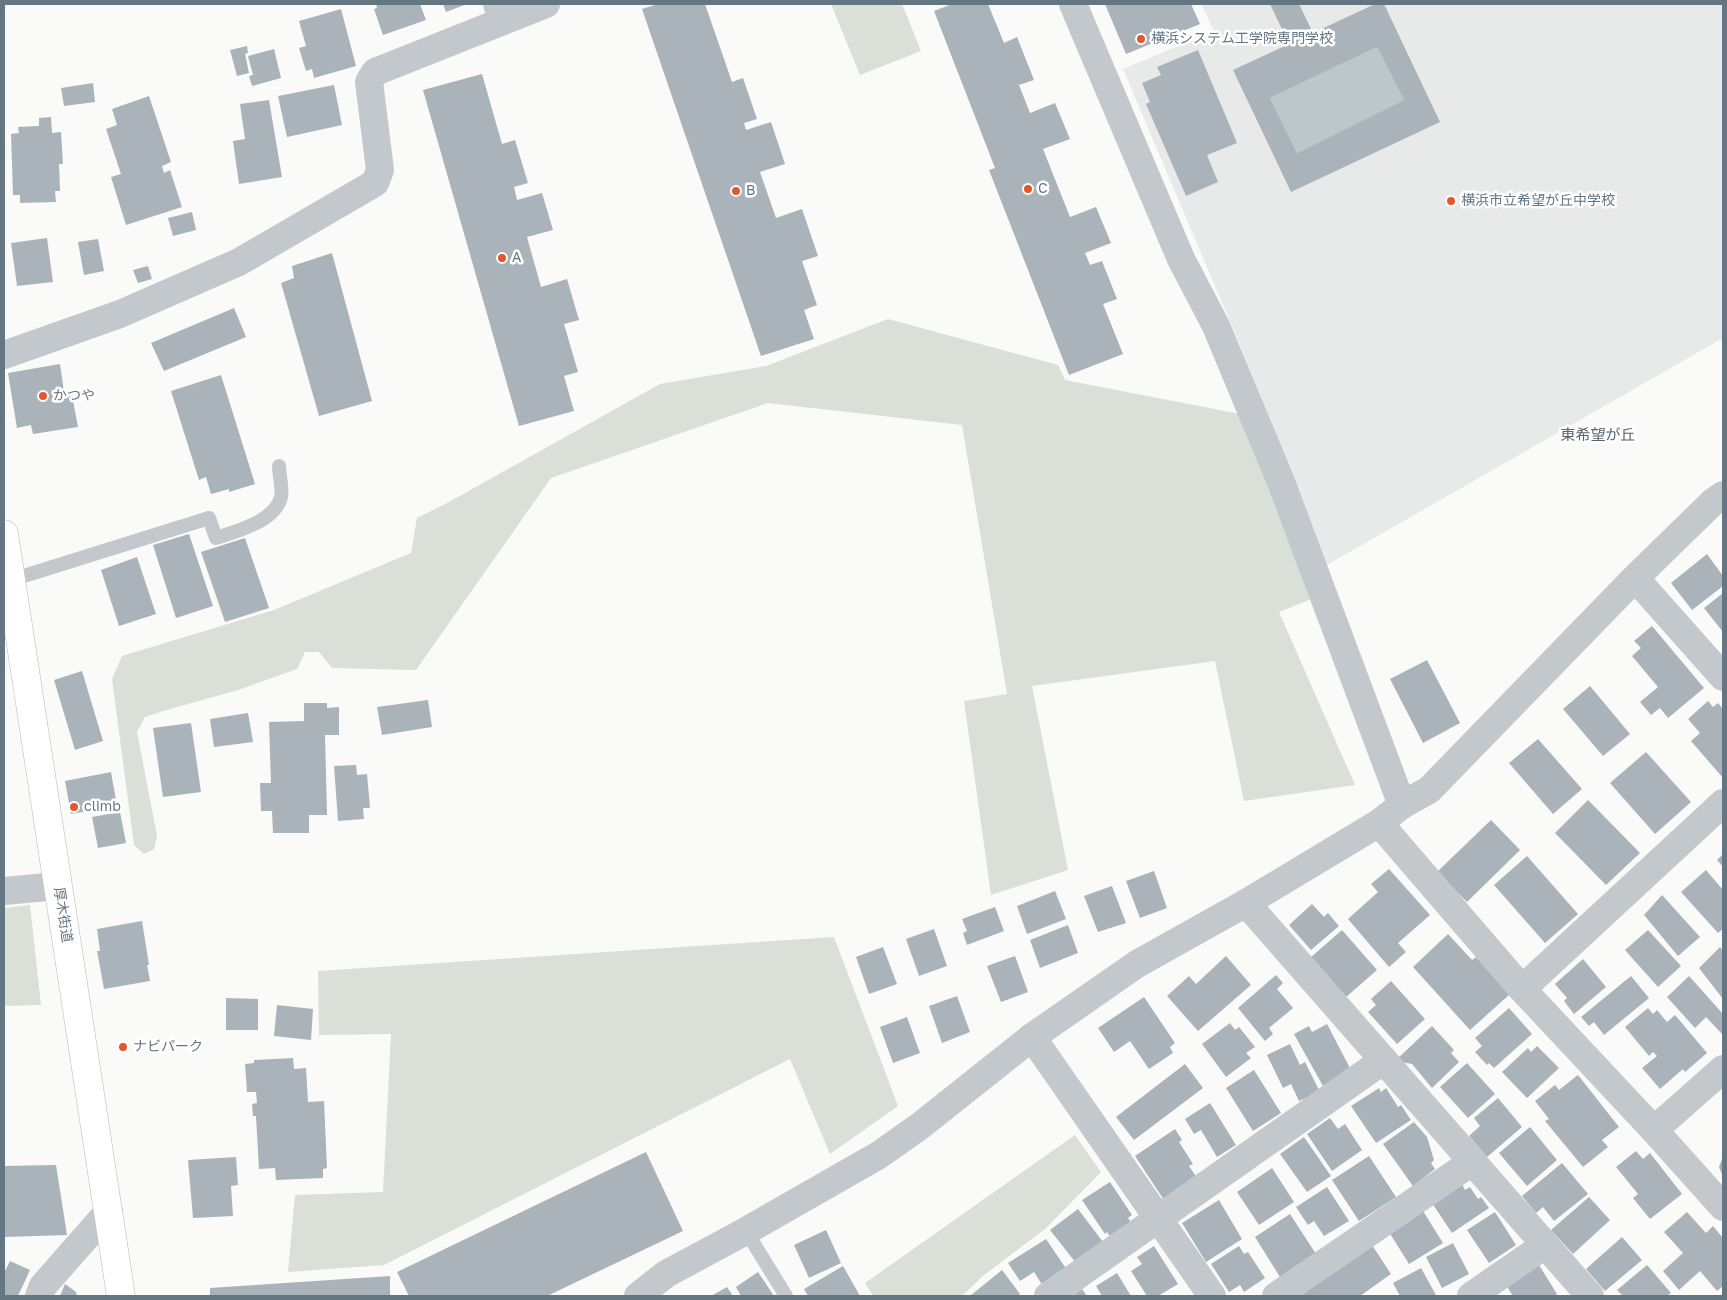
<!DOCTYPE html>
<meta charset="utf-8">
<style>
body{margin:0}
#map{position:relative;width:1727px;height:1300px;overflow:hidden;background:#fafaf8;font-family:"Golos Text",sans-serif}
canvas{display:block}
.frame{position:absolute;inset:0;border:5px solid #657683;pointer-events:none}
</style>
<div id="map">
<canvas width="1727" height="1300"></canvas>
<div class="frame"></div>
</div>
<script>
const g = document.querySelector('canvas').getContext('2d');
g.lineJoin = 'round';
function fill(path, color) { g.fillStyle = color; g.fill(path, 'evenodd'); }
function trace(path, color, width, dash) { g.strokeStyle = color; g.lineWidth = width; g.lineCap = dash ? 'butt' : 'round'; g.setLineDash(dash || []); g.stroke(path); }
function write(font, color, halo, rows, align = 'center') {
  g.font = font + ' "Golos Text","Noto Sans JP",sans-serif'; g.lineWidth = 5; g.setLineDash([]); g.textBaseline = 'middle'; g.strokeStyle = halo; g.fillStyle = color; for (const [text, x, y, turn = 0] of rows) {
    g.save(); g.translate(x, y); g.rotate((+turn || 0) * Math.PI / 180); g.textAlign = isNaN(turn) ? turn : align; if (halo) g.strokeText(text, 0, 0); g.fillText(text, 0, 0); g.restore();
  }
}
const built = new Path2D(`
 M1201 4H1723V338L1327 565 1235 333 1123 69 1214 31Z`);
const green = new Path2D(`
 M831 4H902L921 51 860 75Z
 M888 319 1058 365 1065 380 1240 414 1311 599 1279 612 1355 785 1244 801 1215 661 1032 686 1068 870 991 895 964 701 1007 694 962 425 768 403 551 478 416 670 332 668 319 652H305L297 669 238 690 163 711 145 717 137 732 157 836 154 849 144 854 134 845 112 679 122 656 274 610 411 553 417 518 449 502 660 384 766 366Z
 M30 905 41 1005 4 1006V908Z
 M834 937 898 1106 830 1154 790 1059 384 1265 288 1272 295 1195 383 1192 391 1034 319 1035 318 971Z
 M1075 1135 1101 1172 1045 1229 984 1275 962 1296H873L865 1283Z`);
const water = new Path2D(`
 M1377 47 1404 100 1297 153 1270 98Z`);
const building = new Path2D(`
 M376 4H420L426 20 383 35 374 9 377 8Z
 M443 4H467L446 12Z
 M658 4H705L732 82 743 78 757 119 744 123 746 130 771 122 785 164 760 172 776 218 802 209 818 256 802 261 817 305 804 310 814 339 761 356 642 9Z
 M952 4H988L1004 43 1017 37 1034 80 1019 85 1030 113 1055 103 1070 139 1043 149 1070 217 1096 207 1111 243 1085 253 1090 265 1102 261 1117 299 1103 304 1123 354 1069 375 989 170 995 168 934 11Z
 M1105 4H1191L1200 24 1126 54Z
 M1270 4H1299L1313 33 1375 4H1384L1440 122 1291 192 1233 70 1289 44ZM1377 47 1404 100 1297 153 1270 98Z
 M341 9 356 66 314 78 312 69 306 71 299 48 306 46 299 21Z
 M247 46 248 53 245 54 249 73 237 76 230 50Z
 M274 49 281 78 252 86 249 76 253 75 248 56Z
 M1198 50 1237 143 1207 155 1218 182 1186 196 1146 104 1150 102 1142 83 1161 75 1157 67Z
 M482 74 502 144 515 140 528 183 514 187 517 200 542 193 553 230 527 237 541 287 567 279 579 320 564 324 578 372 564 376 574 411 519 426 423 90Z
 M93 83 95 102 64 106 61 88Z
 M334 85 342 125 287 137 278 96Z
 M149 96 171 162 162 166 164 173 170 170 182 207 126 225 111 177 121 174 106 129 117 125 112 109Z
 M269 100 282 177 239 184 233 141 245 139 240 104Z
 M51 117 52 133 61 132 63 164H59L60 191H55L56 202 20 203V195H13L11 134 19 133 18 127 39 126V118Z
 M192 212 196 230 173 236 168 218Z
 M47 238 53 282 17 286 11 243Z
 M98 239 104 271 84 275 78 242Z
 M332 253 372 401 319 416 281 283 294 278 292 266Z
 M148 266 152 279 138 283 133 270Z
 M234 308 246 337 164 371 151 343Z
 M60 364 64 392 71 390 78 427 33 434 31 425 17 428 8 373Z
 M221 375 255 484 229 492V489L211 494 206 477 199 480 171 391Z
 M189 534 213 606 176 618 153 545Z
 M245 538 269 608 225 622 201 552Z
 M1707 554 1723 576V586L1692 610 1671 583Z
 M137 557 156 614 119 626 101 570Z
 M1723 593V632L1704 608Z
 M1652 626 1704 688 1668 718 1660 708 1651 715 1640 702 1658 687 1632 656 1641 648 1634 641Z
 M1427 660 1460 723 1423 743 1390 679Z
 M82 671 103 741 75 750 54 680Z
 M1590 686 1630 734 1603 756 1563 709Z
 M428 700 432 727 382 735 377 707Z
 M1708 701 1713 707 1718 703 1723 709V778L1691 741 1700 733 1688 719Z
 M304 703H327V708L339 707V735H325L327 815H309V833H273L272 811H261L260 783H271L269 722 304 721Z
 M248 713 253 742 214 747 210 719Z
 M191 723 201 792 163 797 153 728Z
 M1538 739 1582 789 1553 814 1509 763Z
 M1646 752 1691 802 1655 834 1610 783Z
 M356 765 357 775 367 774 370 808H363L364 819 338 821 334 766Z
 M111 772 117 806 71 814 65 781Z
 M1588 800 1640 853 1606 885 1555 833Z
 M120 812 126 843 98 848 92 817Z
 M1491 820 1520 850 1467 902 1437 872Z
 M1723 854V867L1717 860Z
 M1527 856 1578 914 1545 943 1494 885Z
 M1389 869 1430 915 1398 943 1406 952 1389 967 1348 919 1378 892 1371 884Z
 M1706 870 1723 890V929L1718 933 1681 892Z
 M1154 871 1167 908 1140 918 1126 881Z
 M1112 886 1126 923 1098 932 1084 896Z
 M1055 891 1066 919 1027 934 1017 906Z
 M1662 895 1700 937 1678 956 1644 915Z
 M1312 904 1324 917 1328 913 1339 926 1311 950 1289 925Z
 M995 907 1004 931 967 945 963 933 967 931 962 919Z
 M142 921 149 965H147L150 981 104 989 97 951H100L97 929Z
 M1068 925 1078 953 1040 968 1030 940Z
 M934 929 947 966 919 976 906 939Z
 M1342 930 1377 970 1345 998 1310 958Z
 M1648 930 1681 966 1658 987 1625 950Z
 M1448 934 1472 960 1476 957 1510 994 1470 1030 1413 967Z
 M883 947 897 984 869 994 856 957Z
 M1720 947 1723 951V999L1699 968Z
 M1015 956 1028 992 1001 1002 987 966Z
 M1226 956 1251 985 1198 1031 1167 996 1189 976 1196 984Z
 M1583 959 1606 987 1574 1014 1564 1001 1567 998 1555 984Z
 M1276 975 1283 983 1277 989 1293 1008 1269 1028 1273 1034 1265 1041 1238 1008Z
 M1631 976 1649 998 1604 1035 1594 1022 1589 1026 1581 1017Z
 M1689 976 1723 1014 1722 1034 1706 1017 1695 1028 1667 997Z
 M1391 981 1425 1019 1397 1044 1368 1012 1376 1005 1371 999Z
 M957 996 970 1032 942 1043 929 1006Z
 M1144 997 1175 1043 1170 1047 1173 1053 1149 1069 1130 1041 1114 1052 1098 1028Z
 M226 998 258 999V1030H226Z
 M277 1005 313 1009 311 1040 274 1036Z
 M1509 1008 1532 1034 1494 1068 1489 1063 1487 1065 1475 1052 1482 1046 1475 1038Z
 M1648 1008 1653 1014 1657 1010 1667 1022 1675 1015 1707 1053 1685 1072 1683 1069 1660 1089 1642 1068 1657 1056 1653 1052 1649 1056 1625 1027Z
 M907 1017 920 1053 893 1063 880 1027Z
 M1230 1023 1235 1030 1239 1027 1255 1047 1246 1053 1251 1058 1226 1077 1202 1044Z
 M1327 1024 1351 1070 1323 1086 1294 1034 1309 1026 1312 1032Z
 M1432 1026 1454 1050 1451 1053 1459 1062 1432 1088 1412 1064 1395 1061Z
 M1290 1044 1300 1065 1305 1062 1320 1092 1299 1101 1291 1084 1283 1088 1267 1055Z
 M1537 1046 1559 1068 1527 1098 1502 1072 1528 1048 1531 1052Z
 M293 1058 294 1069 306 1068 308 1102 324 1101 327 1168 323 1169V1178L276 1180 275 1168 259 1169 256 1116H253L252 1104 257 1103 256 1092H247L245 1064 254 1063V1060Z
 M1467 1063 1495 1094 1468 1118 1440 1087Z
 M1185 1064 1203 1088 1134 1140 1116 1117Z
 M1254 1070 1281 1113 1253 1131 1226 1088Z
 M1578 1075 1619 1127 1602 1140 1608 1147 1583 1167 1545 1121 1549 1119 1535 1101 1555 1085 1559 1090Z
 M1379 1088 1381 1092 1386 1088 1398 1107 1401 1105 1411 1120 1376 1143 1351 1106Z
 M1498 1098 1522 1127 1487 1157 1469 1136 1480 1126 1474 1118Z
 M1210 1103 1236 1145 1217 1157 1201 1130 1194 1134 1185 1119Z
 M1330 1118 1338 1129 1345 1124 1362 1150 1332 1171 1307 1134Z
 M1414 1122 1427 1137 1434 1160 1431 1163 1435 1169 1413 1186 1383 1144Z
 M1530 1127 1557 1160 1527 1186 1499 1153Z
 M1175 1129 1182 1140 1179 1142 1193 1164 1189 1166 1197 1178 1164 1200 1135 1156Z
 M1304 1137 1331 1176 1307 1192 1280 1154Z
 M1636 1151 1643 1159 1650 1153 1682 1194 1650 1219 1633 1198 1638 1194 1616 1167Z
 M646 1152 683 1231 547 1296H409L397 1272Z
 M1369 1156 1396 1197 1359 1221 1332 1180Z
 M1723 1156V1177L1719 1167Z
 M236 1157 238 1185 231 1186 233 1216 193 1218 188 1160Z
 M1562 1163 1588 1194 1554 1221 1543 1207 1536 1213 1522 1196Z
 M56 1165 67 1235 4 1237V1166Z
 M1272 1168 1294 1202 1259 1225 1237 1192Z
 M1110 1182 1132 1215 1128 1218 1134 1226 1112 1240 1107 1232 1105 1234 1082 1200Z
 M1462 1184 1465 1190 1470 1187 1478 1199 1481 1197 1489 1208 1452 1233 1432 1203Z
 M1327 1187 1349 1221 1324 1236 1314 1221 1308 1225 1296 1207Z
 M1589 1197 1610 1220 1573 1254 1551 1230Z
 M1219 1200 1242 1239 1206 1262 1182 1223Z
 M1078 1209 1103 1242 1076 1263 1050 1230Z
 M1423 1211 1443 1243 1409 1264 1389 1232Z
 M1495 1212 1516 1245 1489 1263 1467 1230Z
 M1687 1212 1706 1233 1713 1226 1723 1238V1286L1717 1291 1700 1271 1679 1290 1663 1271 1683 1253 1664 1232Z
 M1290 1214 1316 1254 1280 1277 1255 1237Z
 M826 1230 841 1263 809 1278 794 1245Z
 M1622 1237 1642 1260 1605 1291 1586 1269Z
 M1046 1239 1067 1270 1043 1286 1034 1272 1020 1281 1008 1263Z
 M1453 1243 1469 1274 1442 1288 1426 1257Z
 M1372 1245 1391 1274 1360 1296H1297Z
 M1154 1246 1178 1284 1158 1296H1147L1131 1271 1142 1264 1137 1257Z
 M1239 1246 1244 1254 1248 1252 1265 1278 1244 1292 1240 1285 1229 1292 1211 1264Z
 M10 1261 30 1270 18 1296H4V1270L5 1271Z
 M1539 1265 1557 1294 1553 1296H1513L1506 1285Z
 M1647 1265 1671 1293 1667 1296H1623L1617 1290Z
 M843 1266 860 1296H808L804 1289Z
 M1421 1268 1436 1295 1433 1296H1400L1393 1283Z
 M1002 1270 1020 1294 1018 1296H970Z
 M758 1272 774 1296H741L736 1287Z
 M1117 1273 1131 1296H1102L1096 1286Z
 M390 1276V1296H210V1288Z
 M65 1284 76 1292 77 1296H60Z
 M727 1287 733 1296H711Z
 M1082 1289 1087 1296H1073Z`);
const service = new Path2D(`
 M11 580 209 518 216 538C236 531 275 522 281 497 283 488 279 475 279 466
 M746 1231 786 1296`);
const minor = new Path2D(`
 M497 4 503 21
 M1073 4 1181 259 1216 326 1281 482 1402 805 1429 790 1635 578 1713 502 1723 495
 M1635 578 1723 677
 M1379 823 1522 989 1654 1130 1723 1207
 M4 891 58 886
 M1246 903 1590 1296
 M1522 989 1723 803
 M1032 1037 1212 1296
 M1654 1130 1723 1069
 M39 1296 43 1286 109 1211
 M1048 1296 1384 1060
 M1276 1296 1472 1162
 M1471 1296 1545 1245`);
const tertiary = new Path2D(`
 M4 355 120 314 239 262 375 183 380 170 369 82 375 72 546 4
 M638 1296 666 1274 746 1231 879 1155 920 1126 1032 1037 1137 964 1246 903 1379 823 1402 805`);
const primary = new Path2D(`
 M4 534 121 1296`);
const markers = [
 [1141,39,5,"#e4572e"],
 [1028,189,5,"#e4572e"],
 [736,191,5,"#e4572e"],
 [1451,201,5,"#e4572e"],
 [502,258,5,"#e4572e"],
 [43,396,5,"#e4572e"],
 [74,807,5,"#e4572e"],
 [123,1047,5,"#e4572e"]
];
const poiNames = [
 ["横浜システム工学院専門学校",1151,39],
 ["C",1038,189],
 ["B",746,191],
 ["横浜市立希望が丘中学校",1461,201],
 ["A",512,258],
 ["かつや",53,396],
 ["climb",84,807],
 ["ナビパーク",133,1047]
];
const streetNames = [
 ["厚木街道",63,915,81]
];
const neighbourhoodNames = [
 ["東希望が丘",1598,435]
];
fill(built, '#e8e9e9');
fill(green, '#dadfd7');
fill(water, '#bbc7cb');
fill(building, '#aab3b9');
trace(primary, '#b5babe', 29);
trace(service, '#c3c8cc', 14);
trace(minor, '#c3c8cc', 28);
trace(tertiary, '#c3c8cc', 28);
trace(primary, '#fff', 28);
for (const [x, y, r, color] of markers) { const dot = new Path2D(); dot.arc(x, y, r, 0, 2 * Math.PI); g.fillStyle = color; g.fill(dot); trace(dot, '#fff', 2); }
write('14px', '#657683', '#fff', poiNames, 'left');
write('14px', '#657683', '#fff', streetNames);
write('15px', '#57646e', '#fff', neighbourhoodNames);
</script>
